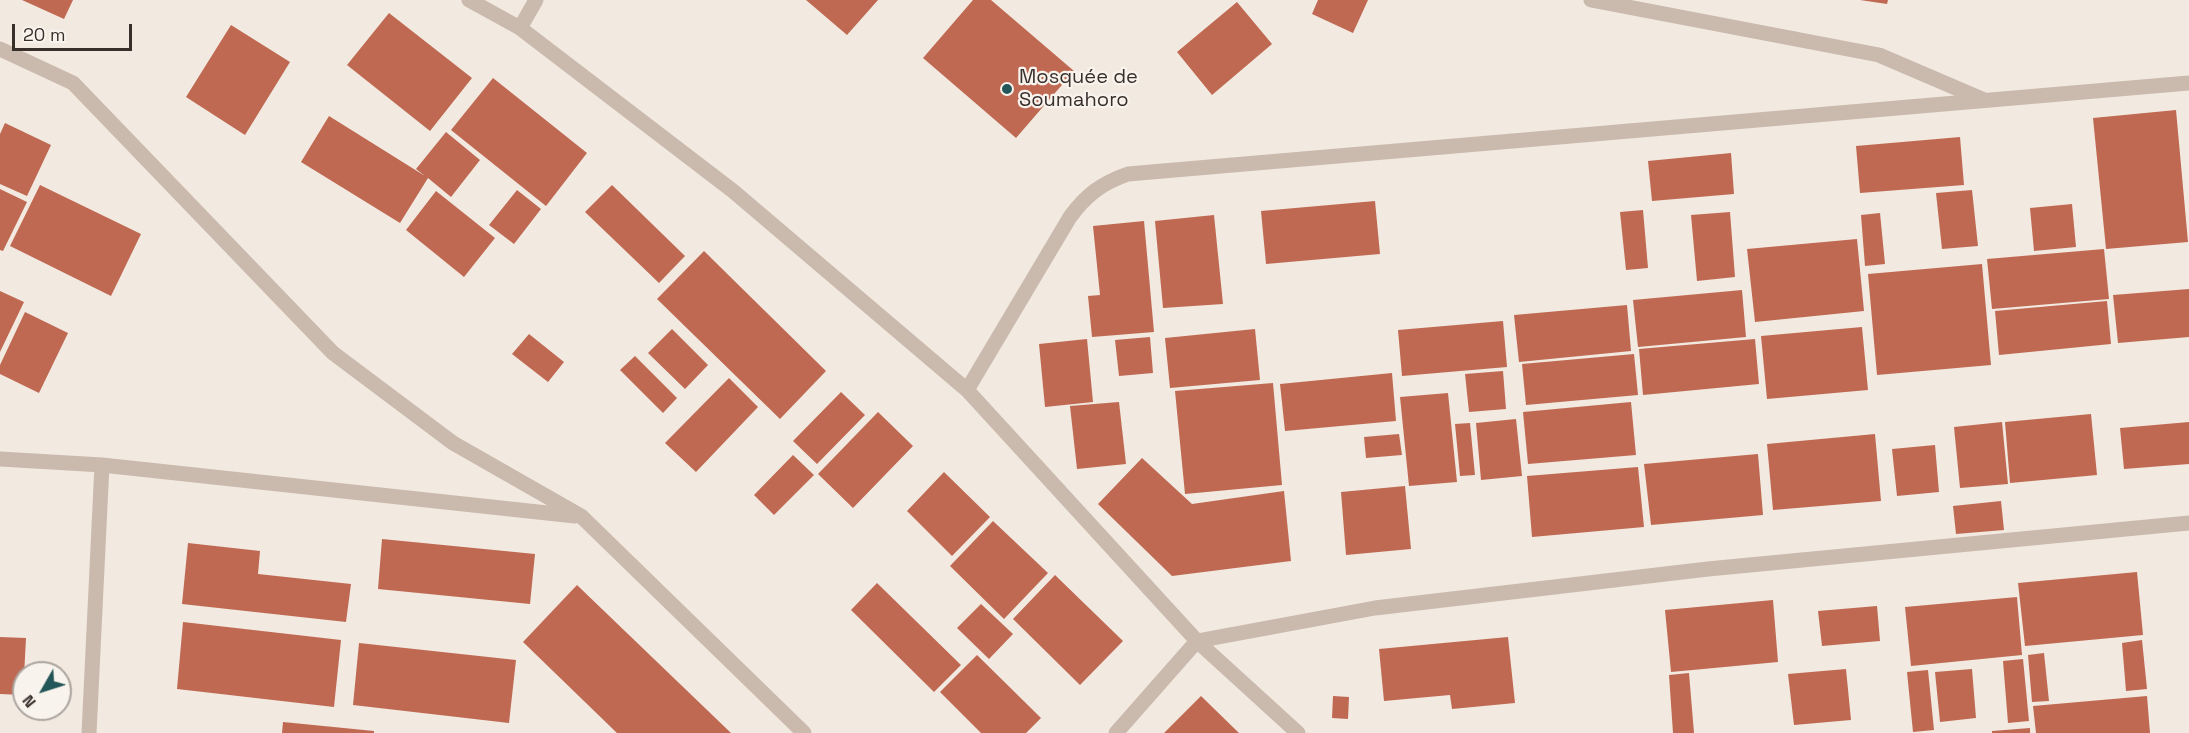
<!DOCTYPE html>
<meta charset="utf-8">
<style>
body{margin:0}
#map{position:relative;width:2189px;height:733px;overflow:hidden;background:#f2e9e0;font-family:"Space Grotesk",sans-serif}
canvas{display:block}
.north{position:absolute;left:12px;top:661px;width:60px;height:60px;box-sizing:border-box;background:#f9f3ed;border:2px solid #aca59f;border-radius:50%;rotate:231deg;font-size:16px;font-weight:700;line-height:24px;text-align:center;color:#382f2b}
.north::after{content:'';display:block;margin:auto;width:21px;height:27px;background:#235658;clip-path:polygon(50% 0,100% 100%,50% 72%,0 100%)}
.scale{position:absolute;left:12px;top:24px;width:120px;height:27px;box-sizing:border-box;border:3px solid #382f2b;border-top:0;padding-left:8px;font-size:18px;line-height:21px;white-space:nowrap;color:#382f2b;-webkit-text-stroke:4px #f9f3ed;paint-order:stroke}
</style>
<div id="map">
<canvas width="2189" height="733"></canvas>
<div class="north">N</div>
<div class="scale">20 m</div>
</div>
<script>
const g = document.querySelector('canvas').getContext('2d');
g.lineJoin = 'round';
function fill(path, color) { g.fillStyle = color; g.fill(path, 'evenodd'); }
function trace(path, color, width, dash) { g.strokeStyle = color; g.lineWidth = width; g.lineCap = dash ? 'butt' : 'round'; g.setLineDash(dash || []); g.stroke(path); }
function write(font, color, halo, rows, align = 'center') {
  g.font = font + ' "Space Grotesk",sans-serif'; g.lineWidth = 4.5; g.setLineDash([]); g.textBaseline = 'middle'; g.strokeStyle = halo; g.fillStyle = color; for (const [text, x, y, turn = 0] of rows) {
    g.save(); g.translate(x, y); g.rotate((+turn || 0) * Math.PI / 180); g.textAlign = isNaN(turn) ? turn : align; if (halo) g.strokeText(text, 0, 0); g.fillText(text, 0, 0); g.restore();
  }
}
const building = new Path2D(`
 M22 0H73L64 19Z
 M806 0H878L847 35Z
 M973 0H991L1074 71 1016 138 923 58Z
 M1318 0H1368L1353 33 1312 14Z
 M1860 0H1888L1887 4Z
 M1237 2 1272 44 1212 95 1177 52Z
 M389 13 472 78 430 131 347 65Z
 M231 25 290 62 245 135 186 97Z
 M493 78 587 153 546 206 451 130Z
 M2176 110 2188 242 2106 249 2093 118Z
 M329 116 425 176 416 169 446 132 480 160 451 197 428 178 400 223 301 162Z
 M5 123 51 145 27 196 0 184V134Z
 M1960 137 1964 185 1860 193 1856 146Z
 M1731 153 1734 194 1652 201 1648 161Z
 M40 185 141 234 111 296 10 246Z
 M612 185 685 256 659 283 585 212Z
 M0 189 27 202 3 251 0 250Z
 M517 190 541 209 514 244 489 225Z
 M1972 190 1978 246 1942 249 1936 193Z
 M436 191 495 238 464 277 406 230Z
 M1375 201 1380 254 1266 264 1261 211Z
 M2072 204 2076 247 2034 251 2030 208Z
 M1643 210 1648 268 1626 270 1620 212Z
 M1730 212 1735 277 1697 281 1691 215Z
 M1880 213 1885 264 1865 266 1861 215Z
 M1214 215 1223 304 1163 308 1155 221Z
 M1144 221 1154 332 1092 337 1088 296 1100 295 1093 226Z
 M1857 239 1864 311 1755 322 1747 249Z
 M2104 249 2109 299 1992 309 1987 259Z
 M704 251 826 371 780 419 657 299Z
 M1982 264 1991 365 1877 375 1868 274Z
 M2189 289V337L2118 343 2113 295Z
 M1742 290 1746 337 1638 347 1633 300Z
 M0 291 24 302 0 352Z
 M2107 301 2111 344 1999 355 1995 311Z
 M1627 305 1631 351 1519 362 1514 315Z
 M25 312 68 333 39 393 0 374V365Z
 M1503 321 1507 367 1402 376 1398 330Z
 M1862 327 1868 390 1767 399 1761 336Z
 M672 329 708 365 685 389 648 353Z
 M1255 329 1260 380 1170 388 1165 338Z
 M529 334 564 362 548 382 512 354Z
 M1150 337 1153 373 1119 376 1115 340Z
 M1087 339 1093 402 1045 407 1039 344Z
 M1755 339 1759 384 1643 395 1639 349Z
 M1634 354 1638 395 1526 405 1522 364Z
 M635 356 677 398 663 413 620 370Z
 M1503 371 1506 409 1469 412 1465 374Z
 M1392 373 1396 421 1285 431 1280 384Z
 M729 378 758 407 696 472 665 443Z
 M1273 383 1282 485 1185 494 1175 391Z
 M841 392 865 415 817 464 793 441Z
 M1448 393 1457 482 1409 486 1400 397Z
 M1119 402 1126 464 1077 469 1070 406Z
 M1631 402 1636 455 1528 464 1523 412Z
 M878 412 913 446 853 508 818 474Z
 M2091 414 2097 475 2010 483 2005 422Z
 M1516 419 1522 476 1481 480 1476 423Z
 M2002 422 2008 484 1960 488 1954 427Z
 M2189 422V464L2124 469 2120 428Z
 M1470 423 1475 475 1460 476 1455 424Z
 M1399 434 1402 455 1366 458 1364 437Z
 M1875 434 1881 501 1773 510 1767 444Z
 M1935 445 1939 492 1897 496 1892 449Z
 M1758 454 1763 515 1651 525 1644 464Z
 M793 455 814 475 774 515 754 495Z
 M1142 458 1192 504 1284 491 1291 561 1172 576 1098 504Z
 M1638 467 1644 527 1532 537 1527 476Z
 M944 472 990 517 952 556 907 511Z
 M1405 486 1411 549 1346 555 1341 492Z
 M2001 501 2004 530 1956 534 1953 506Z
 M993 521 1048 573 1004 619 950 566Z
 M382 539 535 554 530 604 378 589Z
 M188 543 260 551 258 574 351 584 346 622 182 604Z
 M2137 572 2143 635 2025 646 2018 583Z
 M1055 575 1123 641 1080 685 1013 619Z
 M877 583 961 665 934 692 851 610Z
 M577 585 731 733H617L523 642Z
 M2017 597 2022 655 1911 666 1905 607Z
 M1773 600 1778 662 1671 672 1665 610Z
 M981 604 1013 634 989 659 957 628Z
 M1877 606 1880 641 1822 646 1818 611Z
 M183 622 341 640 334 707 177 689Z
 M0 637 26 638 23 695 0 694Z
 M1508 637 1515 703 1452 709 1450 695 1384 701 1379 649Z
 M2142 640 2147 689 2126 691 2122 643Z
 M359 643 516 660 509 723 353 705Z
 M2044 653 2049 701 2032 702 2028 655Z
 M977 655 1041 718 1026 733H981L940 692Z
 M2023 659 2029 721 2008 723 2003 661Z
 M1846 669 1851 720 1794 725 1788 674Z
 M1972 669 1976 718 1940 722 1935 672Z
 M1928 670 1934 730 1913 732 1907 672Z
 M1689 673 1694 733H1673L1669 675Z
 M1201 696 1239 733H1164Z
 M1333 696 1349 697 1348 719 1332 718Z
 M2147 696 2150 733H2036L2033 706Z
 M283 722 374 731V733H282Z
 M2030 728V733H1992V731Z`);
const street = new Path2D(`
 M469 0 520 28 733 191 967 390 1197 641 1298 733
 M1591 0 1879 55 1984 100
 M520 28 536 0
 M0 49 73 83 333 353 453 443 581 516 804 733
 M967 390 1070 217C1086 195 1102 183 1128 174L2189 83
 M0 459 102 465 575 516
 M89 733 102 465
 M1116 733 1197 641 1375 608 1708 569 2189 523`);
const markers = [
 [1007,89,6,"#235658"]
];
const poiNames = [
 ["Mosquée de",1019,78],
 ["Soumahoro",1019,101]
];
fill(building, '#bf6952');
trace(street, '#cab9ad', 15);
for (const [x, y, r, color] of markers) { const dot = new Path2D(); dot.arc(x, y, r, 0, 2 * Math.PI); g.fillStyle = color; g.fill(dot); trace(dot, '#f9f3ed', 2); }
write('20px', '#382f2b', '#f9f3ed', poiNames, 'left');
</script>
